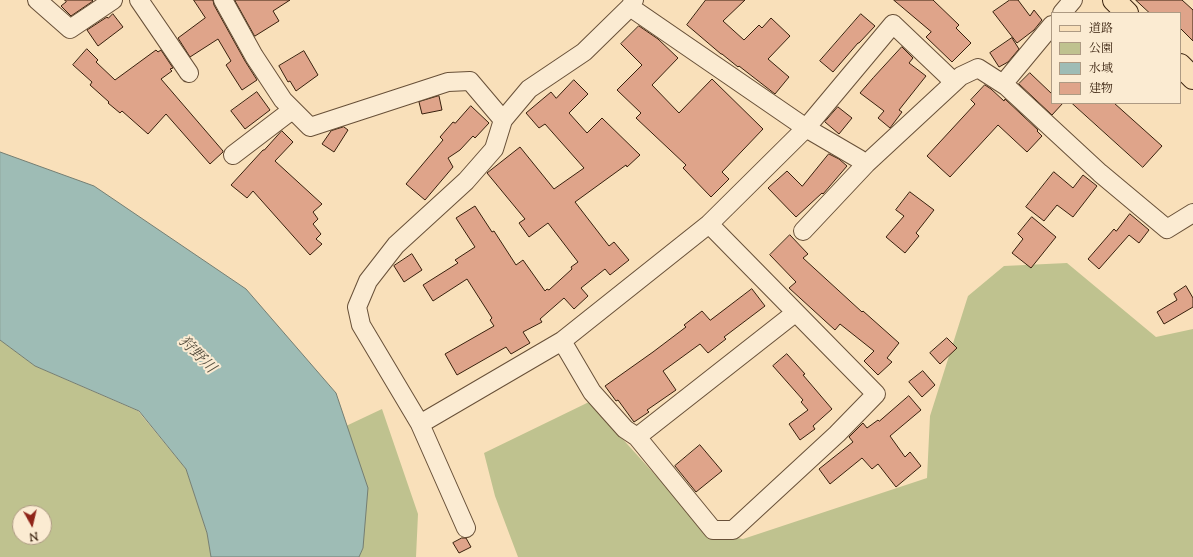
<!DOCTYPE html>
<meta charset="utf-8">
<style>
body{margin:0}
#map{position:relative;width:1193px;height:557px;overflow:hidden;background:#f9e0ba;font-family:"Sorts Mill Goudy","Noto Serif JP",serif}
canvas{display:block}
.legend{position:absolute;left:1051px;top:12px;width:130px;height:92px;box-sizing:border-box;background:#fbebd2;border:1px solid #ad9a83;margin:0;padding:5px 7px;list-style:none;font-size:12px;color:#38200d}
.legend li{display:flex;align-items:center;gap:8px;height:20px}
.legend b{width:20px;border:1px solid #ad9a83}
.north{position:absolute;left:12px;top:505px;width:40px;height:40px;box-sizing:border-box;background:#fbebd2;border:1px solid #ad9a83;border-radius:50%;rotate:172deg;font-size:11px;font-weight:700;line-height:16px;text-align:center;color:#38200d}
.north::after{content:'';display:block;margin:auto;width:14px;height:18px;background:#8f2418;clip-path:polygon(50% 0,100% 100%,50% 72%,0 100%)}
</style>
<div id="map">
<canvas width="1193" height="557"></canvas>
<ul class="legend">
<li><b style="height:5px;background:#f9e0ba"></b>道路</li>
<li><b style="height:11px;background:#bfc28f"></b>公園</li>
<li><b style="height:11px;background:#9ebcb5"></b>水域</li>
<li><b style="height:11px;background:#dfa48a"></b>建物</li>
</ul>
<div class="north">N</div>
</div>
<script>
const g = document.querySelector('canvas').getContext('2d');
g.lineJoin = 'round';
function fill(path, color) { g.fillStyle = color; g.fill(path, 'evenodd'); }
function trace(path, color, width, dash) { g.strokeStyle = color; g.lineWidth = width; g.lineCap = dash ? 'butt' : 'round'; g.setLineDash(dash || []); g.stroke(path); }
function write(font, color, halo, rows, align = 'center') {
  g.font = font + ' "Sorts Mill Goudy","Noto Serif JP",serif'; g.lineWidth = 4; g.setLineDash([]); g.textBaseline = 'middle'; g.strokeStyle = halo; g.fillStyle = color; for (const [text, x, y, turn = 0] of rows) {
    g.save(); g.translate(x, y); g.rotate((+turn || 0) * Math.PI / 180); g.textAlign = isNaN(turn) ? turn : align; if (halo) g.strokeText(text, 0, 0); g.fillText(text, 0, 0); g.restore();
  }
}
const green = new Path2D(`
 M1067 263 1156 337 1193 329V557H518L495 496 484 453 589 402 708 533 743 539 927 478 930 416 968 296 1004 266Z
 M0 340 35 366 138 411 186 469 207 533 211 557H0ZM20 513H44V537H20Z
 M382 409 418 514 416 557H359L363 548 346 426Z`);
const water = new Path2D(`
 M0 152 94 186 246 289 336 393 368 488 363 548 359 557H211L207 533 186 469 139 411 35 366 0 340Z`);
const building = new Path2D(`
 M65 0H92L93 1 71 16 61 6 66 2Z
 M194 0H213L214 5 245 61 257 80 242 90 226 65 231 61 218 39 190 57 178 38 205 18Z
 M235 0H290L273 11 279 21 255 36Z
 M706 0H745L723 21 744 40 759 25 762 28 771 18 790 36 768 59 789 77 775 94 739 66 738 67 722 54H721L687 25Z
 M894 0H933L959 25 956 28 971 43 952 62 926 37 931 32Z
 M1010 0H1018L1030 16 1034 10 1042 20 1034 30 1017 43 993 12Z
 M1136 0H1182L1193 10V41L1180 28V13H1150Z
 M113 14 123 27 98 46 87 30 107 17 108 18Z
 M861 14 875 26 859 43H858L833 72 820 61Z
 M639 26 658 39 678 58 652 85 679 113 712 79 763 129 722 172 729 179 711 197 683 168 686 165 636 118 641 113 617 90 642 65 621 44Z
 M1012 38 1019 49 1008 62 999 67 990 53Z
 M902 47 913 58 909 63 926 76 899 110 902 112 890 128 878 118 884 111 860 93 873 78Z
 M87 49 98 60 96 62 115 80 156 50 158 52 161 50 173 68 170 69 172 71 161 79 223 151V152L210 164 166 114 148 134 122 111 120 113 108 103 109 102 90 85 92 82 73 65Z
 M304 51 318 75 296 91 290 81 288 82 279 66Z
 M1030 73 1052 94V103H1063L1052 115 1019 84Z
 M574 80 588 94 569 113 587 133 602 118 640 155 627 167 626 165 575 202 609 246 614 242 629 260 610 275 605 269 581 288 588 296 574 309 564 298 540 319 542 322 523 332 530 343 511 354 506 347 457 375 445 354 494 326 490 320 492 318 467 279 433 301 423 285 458 263 455 260 475 247 456 218 475 206 492 232 494 231 516 265 523 260 545 291 547 289 549 290 572 269 571 267 578 262 548 223 529 237 519 223 525 219 487 173 520 147 554 189 584 168 545 124 539 128 526 113 551 92 556 98Z
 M985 85 991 89 1004 101 1005 99 1038 130 1037 131 1042 136 1027 152 998 125 950 177 927 156 975 104 971 100Z
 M257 92 270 110 245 129 231 111Z
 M439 96 442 110 422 114 419 102Z
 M1072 103H1114L1162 146 1143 167Z
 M471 106 489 123 475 138 473 136 460 150 448 158 453 167 425 200 406 184 443 140 440 137 453 122 455 123Z
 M838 107 852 118 839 134 825 122Z
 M344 127 348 130 334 152 322 144 331 131Z
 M282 131 293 142 275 161 322 204 313 212 318 219 313 224 321 234 316 239 322 244 310 255 253 191 247 198 231 185 263 150H264Z
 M829 154 839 159 847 166 823 194 822 193 796 217 768 188 787 171 802 186Z
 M1054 172 1073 188 1083 175 1097 186 1073 217 1057 205 1044 221 1026 207Z
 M910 192 934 210 916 233 919 236 905 253 886 237 904 216 896 210Z
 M1130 214 1149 230 1139 243 1129 235 1099 269 1088 259 1114 229 1116 231Z
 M1032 217 1056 237 1031 268 1012 253 1023 239 1018 234Z
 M790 235 808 254 803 258 862 312 863 311 899 343 887 358 892 362 878 375 864 361 874 351 840 324 835 330 789 288 796 282 770 255Z
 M412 254 422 270 404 282 394 266Z
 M1186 286 1193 298V307L1164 324 1157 312 1177 300 1174 294Z
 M752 289 765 306 724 337 726 339 708 353 700 344 663 371 676 390 647 410 649 412 634 422 618 400 616 401 605 386 653 352 686 327 684 325 702 311 710 320Z
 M947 338 957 348 940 364 930 353Z
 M787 354 805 374 803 375 832 409 813 426 815 429 800 440 789 424 808 410 801 402 803 400 773 366Z
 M923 371 935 385 922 397 909 382Z
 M909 396 921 410 890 436 905 457 910 452 921 466 896 487 878 464 872 469 862 458 830 484 819 469 853 442 849 437 863 423 867 428 878 420 879 421Z
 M700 445 722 471 696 492 675 466Z
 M462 538H466L471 547 459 553 453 543Z`);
const minor = new Path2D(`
 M37 0 70 29 113 0
 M139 0 189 73
 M223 0 254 56 283 100 310 127 448 82 470 81 503 120
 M630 7 806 128 859 159 866 164 961 76 978 68 1006 86 1100 173 1167 229 1193 213
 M1062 13 1073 0
 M1003 84 1052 25
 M233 155 292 110
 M803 231 866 164
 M562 341 592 392 625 429 637 437 713 530H733L837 434 876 394 709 224
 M420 424 562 341 709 224 806 128 893 24 954 82
 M637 437 795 313
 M466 528 420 424 361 325 357 307 368 281 396 245 466 181 494 149 503 120 529 89 584 52 630 7 634 0`);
const major = new Path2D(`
 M1114 0 1127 13
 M1180 65 1193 78`);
const waterNames = [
 ["狩野川",196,356,45]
];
fill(green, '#bfc28f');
fill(water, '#9ebcb5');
trace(water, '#757e72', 1);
fill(building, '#dfa48a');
trace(building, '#38200d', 1);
trace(minor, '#685038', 20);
trace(major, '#38200d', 24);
trace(minor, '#fbebd2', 18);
trace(major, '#f9e0ba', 22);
write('italic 15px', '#574f3f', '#fbebd2', waterNames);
</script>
